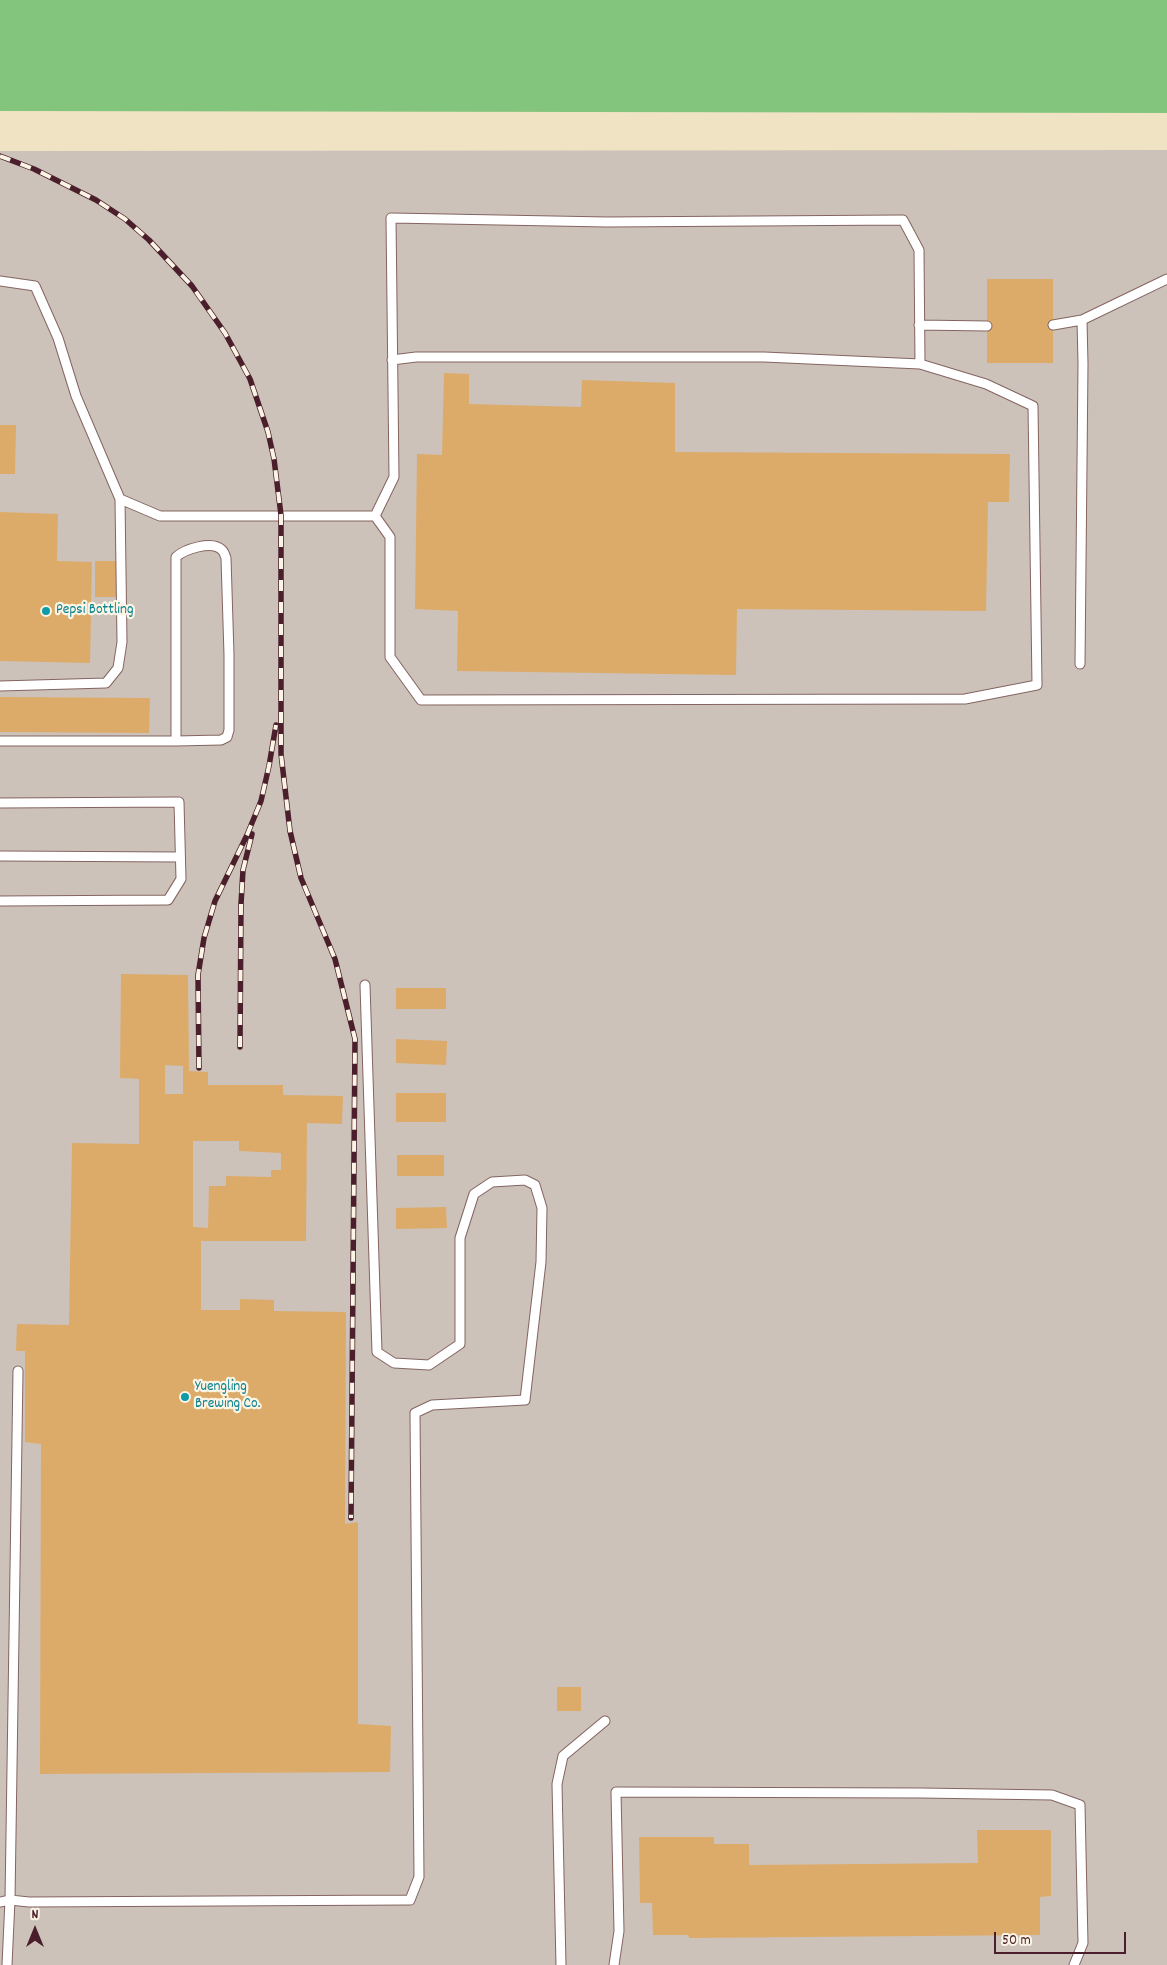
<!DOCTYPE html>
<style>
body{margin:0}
#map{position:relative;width:1167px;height:1965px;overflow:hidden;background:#f0e3c4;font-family:Dekko,sans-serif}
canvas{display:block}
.north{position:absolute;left:10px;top:1905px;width:50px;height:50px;-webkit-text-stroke:4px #fcf5e5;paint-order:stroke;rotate:0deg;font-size:14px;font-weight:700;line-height:20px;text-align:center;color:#4a1f2b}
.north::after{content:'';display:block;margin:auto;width:18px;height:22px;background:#4a1f2b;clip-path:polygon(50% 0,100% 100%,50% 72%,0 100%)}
.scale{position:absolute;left:994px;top:1932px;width:132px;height:22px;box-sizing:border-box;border:2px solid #4a1f2b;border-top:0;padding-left:6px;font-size:15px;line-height:18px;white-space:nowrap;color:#4a1f2b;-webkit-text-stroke:4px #fcf5e5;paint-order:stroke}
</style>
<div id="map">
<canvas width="1167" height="1965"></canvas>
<div class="north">N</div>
<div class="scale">50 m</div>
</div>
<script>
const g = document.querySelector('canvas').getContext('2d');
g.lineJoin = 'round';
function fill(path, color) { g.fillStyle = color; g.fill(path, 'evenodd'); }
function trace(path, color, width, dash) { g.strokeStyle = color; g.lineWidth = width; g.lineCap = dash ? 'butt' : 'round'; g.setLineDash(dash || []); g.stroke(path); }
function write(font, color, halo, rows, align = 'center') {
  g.font = font + ' Dekko,sans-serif'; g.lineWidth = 4.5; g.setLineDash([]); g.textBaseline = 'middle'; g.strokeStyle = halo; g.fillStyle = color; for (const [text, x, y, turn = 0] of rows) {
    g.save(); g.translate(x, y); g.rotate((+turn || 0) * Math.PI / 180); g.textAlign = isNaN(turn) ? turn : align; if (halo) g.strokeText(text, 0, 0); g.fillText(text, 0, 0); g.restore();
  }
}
const industrial = new Path2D(`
 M1167 150V1965H0V151Z`);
const green = new Path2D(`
 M0 0H1167V113L0 111Z`);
const building = new Path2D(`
 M987 279H1053V363H987Z
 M444 373 469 374V404L581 407 582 380 675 383V452L1010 454 1009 502H988L986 611 737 609 736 675 457 671 458 611 415 609 417 454 442 455Z
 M0 425H16L15 474H0Z
 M0 512 58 514 57 561 92 562 90 663 0 661Z
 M95 561H116V597H95Z
 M0 697 150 698 149 733 0 732Z
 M121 974 188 975 189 1071 208 1072V1085H283V1095L343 1096 342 1124 307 1123 306 1241H201V1310H240V1299L274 1300V1311L346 1312 345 1524 358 1522V1724L391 1726 390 1772 40 1774 41 1444 25 1442V1351H16L17 1324 69 1325 72 1143 139 1144V1079L120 1078ZM165 1065 183 1066V1094H165ZM193 1141H239V1151L281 1153V1170H271V1177L226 1176V1186H209L208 1228 193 1227Z
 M396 988H446V1009H396Z
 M396 1039 447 1041 446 1065 396 1063Z
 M396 1093H446V1122H396Z
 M397 1155H444V1176H397Z
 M446 1207 447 1228 396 1229V1208Z
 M557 1687H581V1711H557Z
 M977 1830H1051V1896L1040 1897V1935L689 1938 688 1935H653L652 1903H640L639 1837H714V1844H749V1865L978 1863Z`);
const service = new Path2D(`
 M0 281 35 286 58 338 76 396 120 499 160 516H375L394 477 391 218 607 222 903 220 919 250 920 364 764 357H416L392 360
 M919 325 987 326
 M1053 325 1082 320 1167 279
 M375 516 390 537V657L421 700 965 699 1037 685 1033 406 986 384 920 364
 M1080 664 1083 364 1082 320
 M0 686 106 683 118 668 122 642 120 499
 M0 741H176L221 740 227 737 229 730V655L226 558C225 555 224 552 222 550 212 540 185 549 176 557V741
 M0 803 179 802 181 879 168 900 0 901
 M0 856 180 857
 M0 1902 10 1900 18 1371
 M7 1965 10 1900 29 1902 410 1900 419 1877 415 1413 432 1405 525 1400 541 1262 542 1208 535 1185 525 1180 492 1182 474 1194 460 1238V1344L429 1365 394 1363 377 1352 365 985
 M561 1965 557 1784 563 1756 605 1721
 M614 1965 619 1931 616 1792 921 1793 1052 1795 1080 1805 1083 1943 1074 1965`);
const rail = new Path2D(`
 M0 156 34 169 96 200 125 219 149 240 192 286 225 333 250 379 268 432 274 459 281 515V754L290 831 301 878 335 959 355 1039 351 1518
 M240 1047 241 904 243 870 252 834
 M199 1068 198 975 204 938 215 901 247 835 261 801 269 766 276 725`);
const markers = [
 [46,611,5,"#0f9aa8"],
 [185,1397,5,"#0f9aa8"]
];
const cultureNames = [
 ["Pepsi Bottling",56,611],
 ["Yuengling",195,1388],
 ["Brewing Co.",195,1405]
];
fill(industrial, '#ccc2b9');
fill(green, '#84c57d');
fill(building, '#ddab69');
trace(service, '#846461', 11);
trace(service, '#fff', 9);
trace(rail, '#4a1f2b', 5.5);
trace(rail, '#fcf5e5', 4, [11]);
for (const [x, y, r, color] of markers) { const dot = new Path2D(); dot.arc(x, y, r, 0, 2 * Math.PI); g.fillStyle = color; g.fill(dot); trace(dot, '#fcf5e5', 2); }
write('15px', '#0d838f', '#fcf5e5', cultureNames, 'left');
</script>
